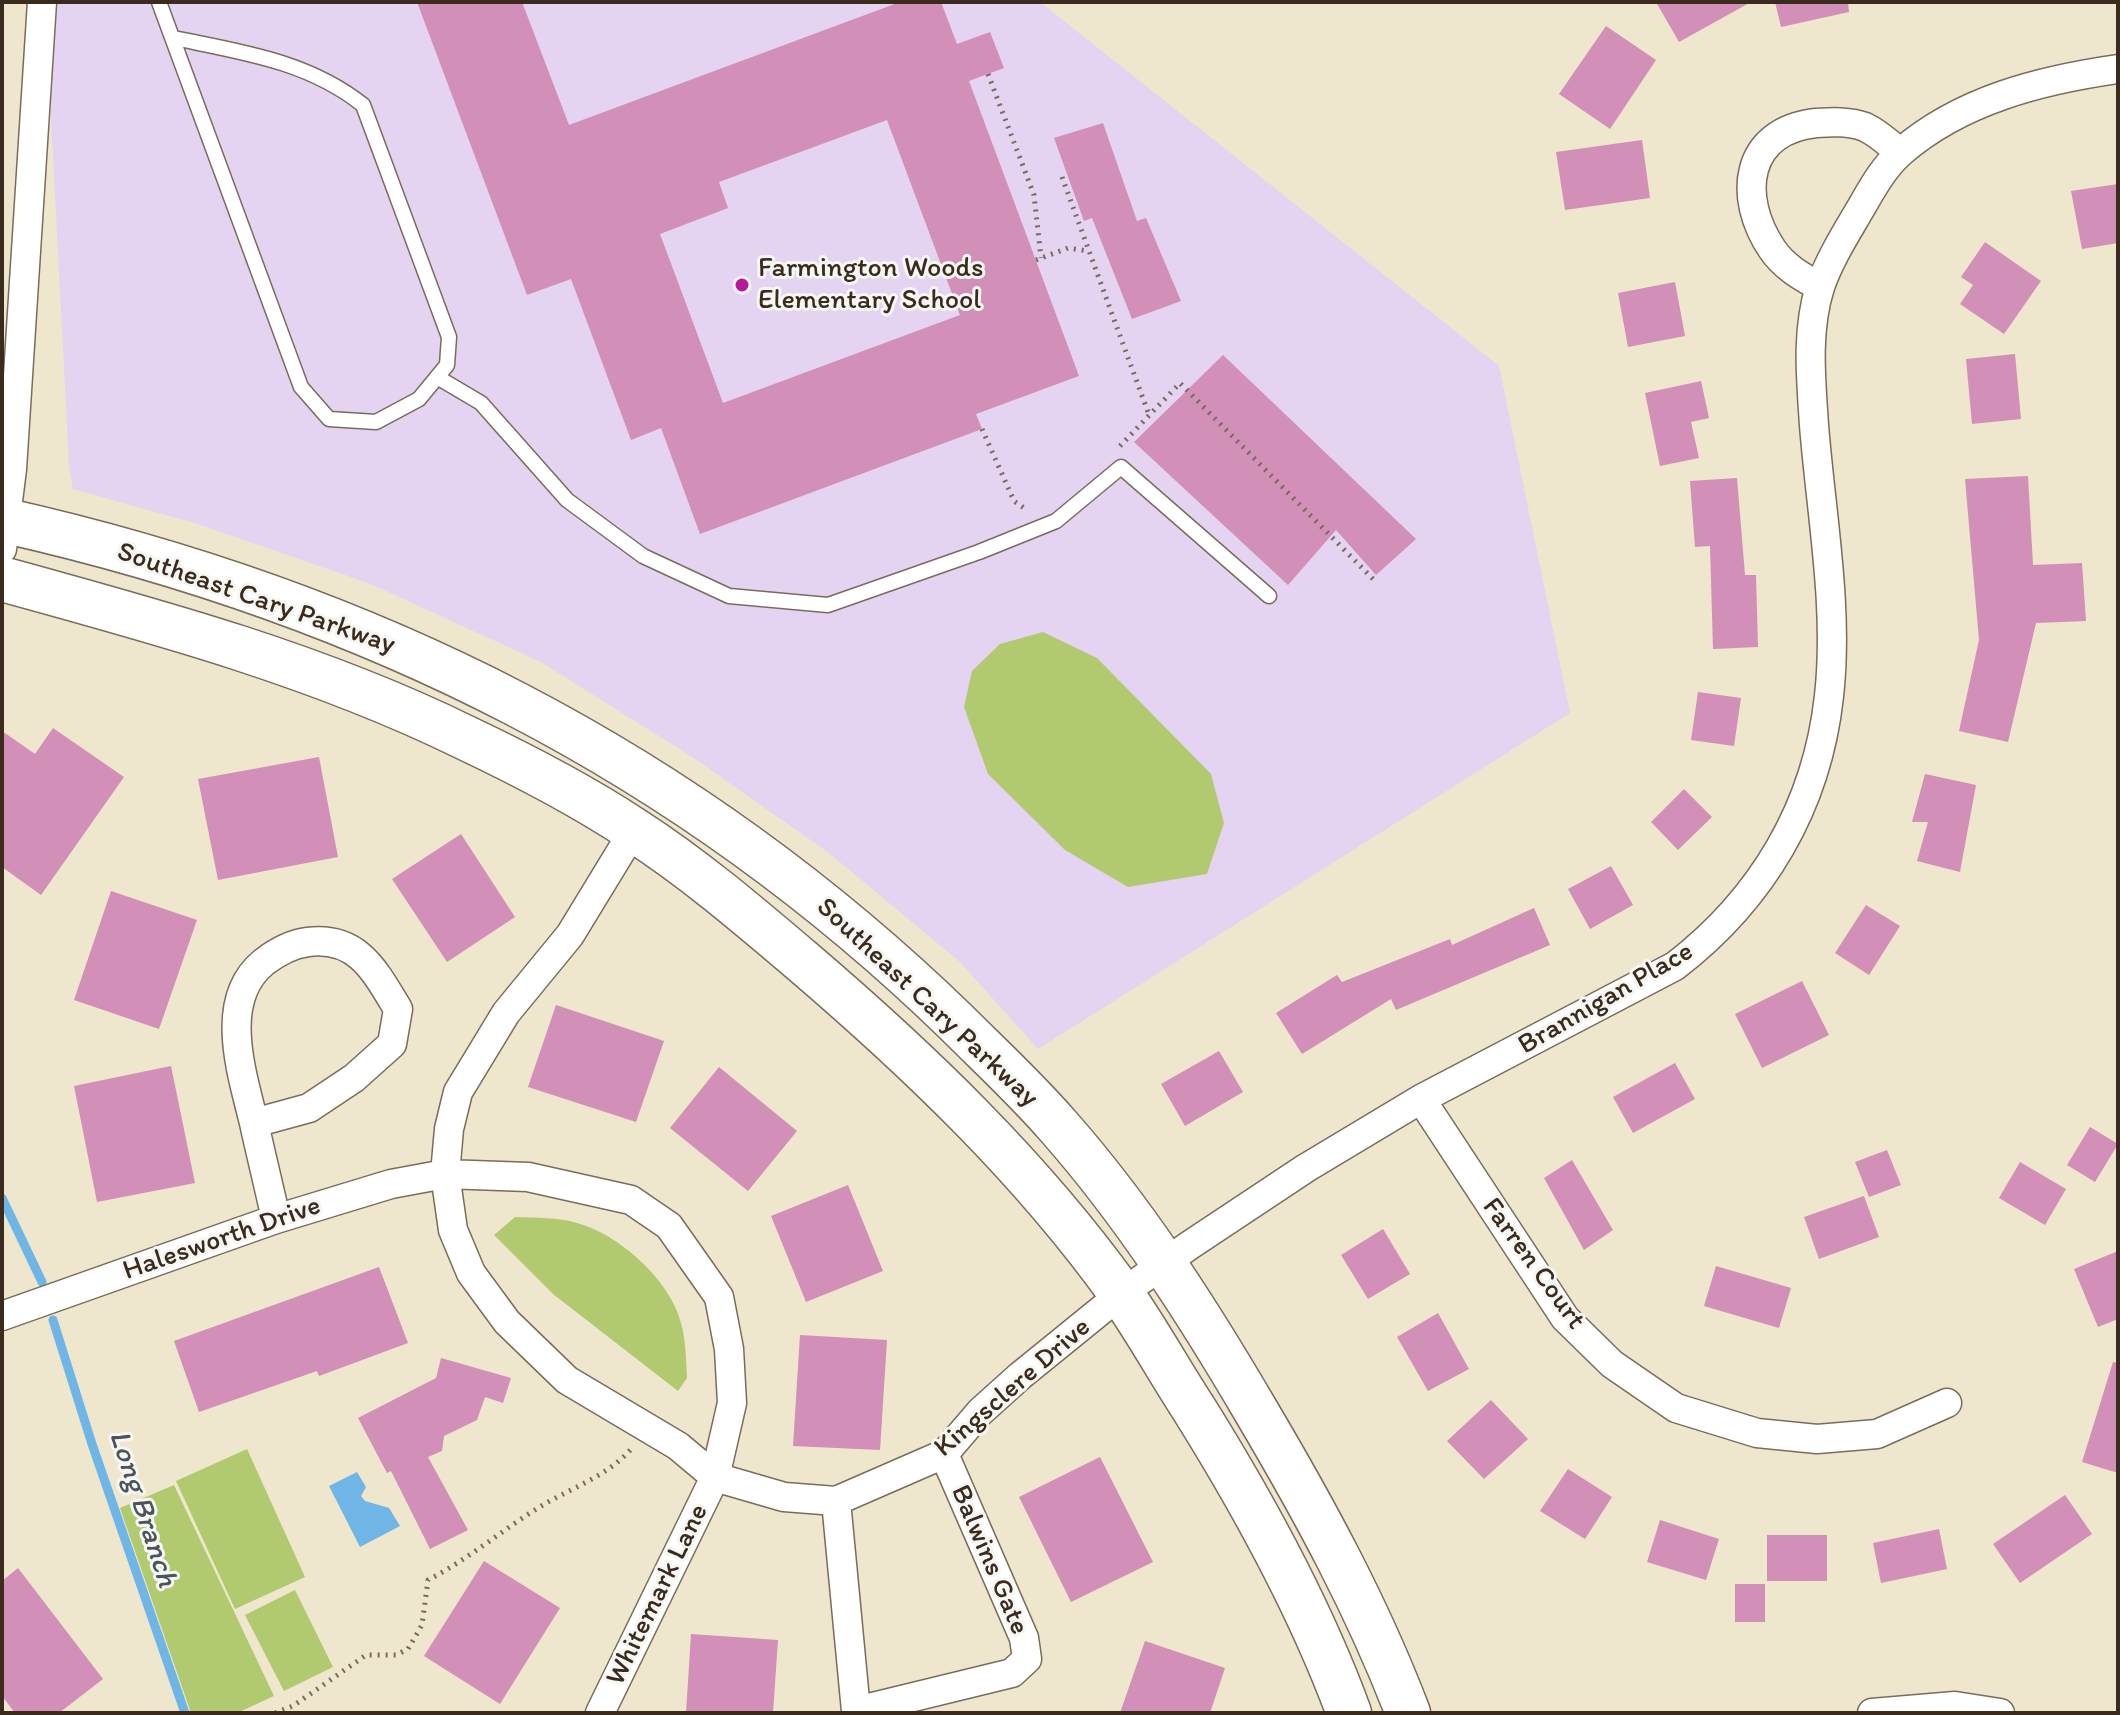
<!DOCTYPE html>
<style>
body{margin:0}
#map{position:relative;width:2120px;height:1715px;overflow:hidden;background:#eee6cd;font-family:Itim,sans-serif}
canvas{display:block}
.frame{position:absolute;inset:0;border:4px solid #3b2a1e;pointer-events:none}
</style>
<div id="map">
<canvas width="2120" height="1715"></canvas>
<div class="frame"></div>
</div>
<script>
const ctx = document.querySelector('canvas').getContext('2d');
ctx.lineJoin = 'round';
function paint(path, color) {
  ctx.fillStyle = color;
  ctx.fill(path, 'evenodd');
}
function trace(path, color, width, dash) {
  ctx.strokeStyle = color;
  ctx.lineWidth = width;
  ctx.lineCap = dash ? 'butt' : 'round';
  ctx.setLineDash(dash || []);
  ctx.stroke(path);
}
function write(font, color, halo, rows, align = 'center') {
  ctx.font = font + ' Itim,sans-serif';
  ctx.lineWidth = 6;
  ctx.setLineDash([]);
  ctx.textBaseline = 'middle';
  ctx.strokeStyle = halo;
  ctx.fillStyle = color;
  for (const [text, x, y, turn = 0] of rows) {
    ctx.save();
    ctx.translate(x, y);
    ctx.rotate((+turn || 0) * Math.PI / 180);
    ctx.textAlign = isNaN(turn) ? turn : align;
    if (halo) ctx.strokeText(text, 0, 0);
    ctx.fillText(text, 0, 0);
    ctx.restore();
  }
}
paint(new Path2D(`
 M 45,2 L 1040,2 L 1499,366 L 1570,713 L 1038,1049 L 960,962 L 829,853 L 694,758 L 541,662 L 371,584 L 198,524 L 73,489 L 69,463 Z`), '#e4d3f1');
paint(new Path2D(`
 M 1043,632 L 1097,658 L 1211,774 L 1224,823 L 1207,874 L 1128,887 L 1065,850 L 988,774 L 964,707 L 972,671 L 1000,644 Z
 M 515,1217 C 535,1218 558,1217 577,1223 C 619,1234 671,1281 681,1323 C 686,1341 686,1360 687,1378 L 678,1391 L 553,1294 L 494,1235 Z
 M 247,1449 L 305,1577 L 235,1609 L 176,1481 Z
 M 174,1485 L 274,1696 L 237,1713 L 191,1713 L 120,1508 Z
 M 295,1590 L 333,1667 L 284,1691 L 245,1615 Z`), '#b1ca6f');
paint(new Path2D(`
 M 357,1472 L 366,1487 L 361,1496 L 365,1501 L 389,1508 L 400,1526 L 360,1547 L 329,1486 Z`), '#6fb5e6');
trace(new Path2D(`
 M 2,1198 L 42,1282
 M 53,1320 L 92,1444 L 185,1713`), '#6fb5e6', 9);
paint(new Path2D(`
 M 417,2 L 522,2 L 569,125 L 900,2 L 941,2 L 957,44 L 990,32 L 1004,68 L 969,81 L 1079,376 L 976,414 L 982,429 L 700,534 L 661,428 L 631,440 L 571,279 L 527,295 ZM 887,120 L 960,315 L 723,403 L 660,234 L 728,208 L 719,182 Z
 M 1656,2 L 1751,2 L 1679,42 Z
 M 1775,2 L 1848,2 L 1849,12 L 1781,27 Z
 M 1606,26 L 1656,60 L 1610,129 L 1559,94 Z
 M 1103,123 L 1137,221 L 1146,218 L 1181,301 L 1132,319 L 1092,218 L 1084,221 L 1054,138 Z
 M 1642,140 L 1650,198 L 1565,210 L 1556,152 Z
 M 2118,184 L 2118,243 L 2082,249 L 2071,191 Z
 M 1985,242 L 2041,281 L 2004,334 L 1960,304 L 1973,285 L 1961,277 Z
 M 1675,282 L 1685,336 L 1628,347 L 1618,293 Z
 M 2015,354 L 2021,419 L 1972,424 L 1966,359 Z
 M 1223,355 L 1416,539 L 1376,575 L 1336,530 L 1288,585 L 1134,442 Z
 M 1701,381 L 1709,418 L 1691,422 L 1699,458 L 1660,466 L 1645,393 Z
 M 2028,476 L 2033,565 L 2082,563 L 2086,621 L 2036,623 L 2008,742 L 1959,731 L 1979,640 L 1965,479 Z
 M 1737,478 L 1745,575 L 1756,575 L 1758,647 L 1713,649 L 1710,546 L 1695,547 L 1690,481 Z
 M 1698,692 L 1741,698 L 1734,746 L 1691,740 Z
 M 53,728 L 124,777 L 41,895 L 2,867 L 2,731 L 35,754 Z
 M 319,757 L 338,857 L 218,880 L 198,779 Z
 M 1925,774 L 1976,785 L 1960,872 L 1917,861 L 1928,822 L 1912,822 Z
 M 1684,789 L 1712,817 L 1678,850 L 1651,822 Z
 M 461,834 L 515,917 L 447,962 L 392,879 Z
 M 1611,866 L 1633,905 L 1590,929 L 1568,889 Z
 M 111,891 L 197,920 L 159,1029 L 74,1000 Z
 M 1866,905 L 1900,926 L 1869,975 L 1835,953 Z
 M 1534,908 L 1550,945 L 1396,1010 L 1391,999 L 1302,1054 L 1276,1013 L 1337,975 L 1342,982 L 1450,939 L 1452,945 Z
 M 1802,981 L 1829,1035 L 1762,1068 L 1735,1014 Z
 M 556,1005 L 664,1041 L 636,1122 L 528,1087 Z
 M 1219,1051 L 1243,1092 L 1185,1126 L 1161,1084 Z
 M 1675,1063 L 1695,1099 L 1633,1133 L 1613,1097 Z
 M 171,1066 L 195,1183 L 97,1202 L 74,1086 Z
 M 719,1067 L 797,1131 L 748,1191 L 670,1128 Z
 M 2090,1127 L 2118,1144 L 2095,1182 L 2067,1165 Z
 M 1887,1150 L 1901,1185 L 1869,1197 L 1855,1162 Z
 M 1572,1160 L 1613,1230 L 1584,1250 L 1544,1178 Z
 M 2020,1162 L 2066,1189 L 2045,1225 L 1999,1198 Z
 M 848,1185 L 883,1271 L 806,1302 L 771,1216 Z
 M 1864,1196 L 1879,1237 L 1819,1259 L 1804,1217 Z
 M 1383,1229 L 1410,1274 L 1368,1299 L 1341,1255 Z
 M 2118,1251 L 2118,1319 L 2098,1327 L 2074,1269 Z
 M 1716,1266 L 1791,1288 L 1779,1328 L 1704,1306 Z
 M 379,1267 L 408,1343 L 319,1376 L 317,1371 L 199,1412 L 174,1341 Z
 M 1438,1313 L 1469,1369 L 1428,1391 L 1397,1337 Z
 M 800,1335 L 887,1340 L 880,1450 L 793,1446 Z
 M 441,1358 L 511,1378 L 503,1403 L 485,1397 L 477,1420 L 444,1436 L 442,1451 L 428,1457 L 468,1530 L 430,1549 L 391,1471 L 387,1473 L 358,1418 L 436,1378 Z
 M 2113,1362 L 2118,1363 L 2118,1473 L 2082,1462 Z
 M 1491,1400 L 1528,1439 L 1484,1479 L 1447,1441 Z
 M 1100,1457 L 1153,1562 L 1071,1602 L 1019,1497 Z
 M 1568,1469 L 1612,1497 L 1585,1539 L 1540,1511 Z
 M 2065,1495 L 2092,1534 L 2020,1583 L 1993,1544 Z
 M 1660,1520 L 1719,1539 L 1706,1580 L 1647,1562 Z
 M 1939,1529 L 1947,1569 L 1881,1583 L 1873,1543 Z
 M 1767,1535 L 1827,1535 L 1827,1581 L 1767,1581 Z
 M 484,1561 L 560,1608 L 500,1704 L 424,1656 Z
 M 18,1568 L 103,1679 L 59,1713 L 15,1713 L 2,1696 L 2,1581 Z
 M 1735,1584 L 1765,1584 L 1765,1622 L 1735,1622 Z
 M 691,1634 L 778,1640 L 773,1713 L 686,1713 Z
 M 1145,1641 L 1225,1668 L 1210,1713 L 1120,1713 Z`), '#d28fb8');
const service = new Path2D(`
 M 159,2 L 301,387 L 329,419 L 376,422 L 419,399 L 447,365 L 449,337 L 363,105 C 308,61 241,52 174,38
 M 437,377 L 481,403 L 567,500 L 643,556 L 729,596 L 828,605 L 979,552 L 1056,521 L 1121,467 L 1269,596`);
const minor = new Path2D(`
 M 1820,287 C 1802,277 1784,267 1772,249 C 1737,197 1744,131 1816,123 C 1832,122 1850,121 1865,127 C 1878,133 1890,144 1900,153
 M 2,549 L 12,469 L 42,2
 M 634,830 L 570,935 L 506,1013 L 458,1092 L 449,1129 L 445,1174 L 453,1230 L 471,1273 L 507,1322 L 567,1380 L 678,1446 L 715,1477 L 784,1497 L 836,1501 L 944,1454 L 980,1412 L 1020,1376 L 1121,1294 L 1190,1245 L 1306,1168 L 1421,1099 L 1675,966 C 1762,899 1817,807 1829,696 C 1839,607 1821,514 1814,425 C 1811,379 1806,331 1820,287 C 1830,258 1847,232 1862,206 C 1873,187 1884,167 1901,152 C 1961,100 2041,80 2118,69
 M 1421,1099 L 1565,1318 L 1612,1364 L 1676,1408 L 1757,1433 L 1817,1439 L 1877,1434 L 1947,1403
 M 254,1123 L 309,1108 L 354,1078 L 392,1044 L 398,1009 C 375,971 358,936 308,942 C 291,944 277,952 264,962 C 217,1000 242,1073 254,1123 C 261,1155 269,1187 276,1219
 M 2,1316 L 276,1219 L 391,1184 L 445,1174 L 528,1177 L 631,1200 L 669,1226 L 719,1297 L 729,1349 L 732,1403 L 715,1477 L 600,1713
 M 836,1501 L 856,1711 L 1012,1673 L 1027,1659 L 1024,1638 L 944,1454
 M 1872,1713 L 1955,1706 L 2000,1713`);
const primary = new Path2D(`
 M 2,520 C 368,602 686,760 956,1022 C 990,1056 1026,1089 1058,1126 C 1134,1212 1198,1312 1256,1411 C 1314,1509 1367,1606 1408,1713
 M 2,579 C 159,622 317,665 464,737 C 519,763 584,797 634,830 C 693,868 748,915 801,960 C 918,1060 1030,1167 1120,1292 C 1147,1330 1169,1371 1194,1409 C 1254,1505 1310,1607 1349,1713`);
trace(service, '#7a6c5b', 17);
trace(minor, '#7a6c5b', 31);
trace(primary, '#7a6c5b', 47);
trace(new Path2D(`
 M 988,74 L 1034,195 L 1041,258
 M 1062,177 L 1149,415
 M 1036,260 L 1068,248 L 1088,251
 M 982,429 L 1014,501 L 1027,510
 M 1120,446 L 1180,383 L 1373,579
 M 275,1713 L 293,1706 L 366,1655 L 396,1655 L 408,1649 L 422,1625 L 428,1580 C 467,1560 501,1531 538,1508 C 570,1488 607,1477 632,1448`), '#7a6c5b', 5, [2, 6]);
trace(service, '#fff', 14);
trace(minor, '#fff', 28);
trace(primary, '#fff', 44);
for (const [x, y, r, color] of [
 [742,285,8,"#b5179e"]
]) {
  const dot = new Path2D();
  dot.arc(x, y, r, 0, 2 * Math.PI);
  ctx.fillStyle = color;
  ctx.fill(dot);
  trace(dot, '#f6f6f2', 3);
}
write('28px', '#3b2a1e', '#f6f6f2', [
 ["Farmington Woods",758,269],
 ["Elementary School",758,301]
], 'left');
write('28px', '#3b2a1e', '#f6f6f2', [
 ["Southeast Cary Parkway",256,599,19],
 ["Brannigan Place",1606,999,-30],
 ["Southeast Cary Parkway",927,1003,43],
 ["Halesworth Drive",222,1239,-19],
 ["Farren Court",1533,1264,54],
 ["Kingsclere Drive",1013,1388,-41],
 ["Balwins Gate",989,1560,67],
 ["Whitemark Lane",658,1595,-64]
]);
write('italic 30px', '#4b545a', '#f6f6f2', [
 ["Long Branch",142,1509,72]
]);
</script>
